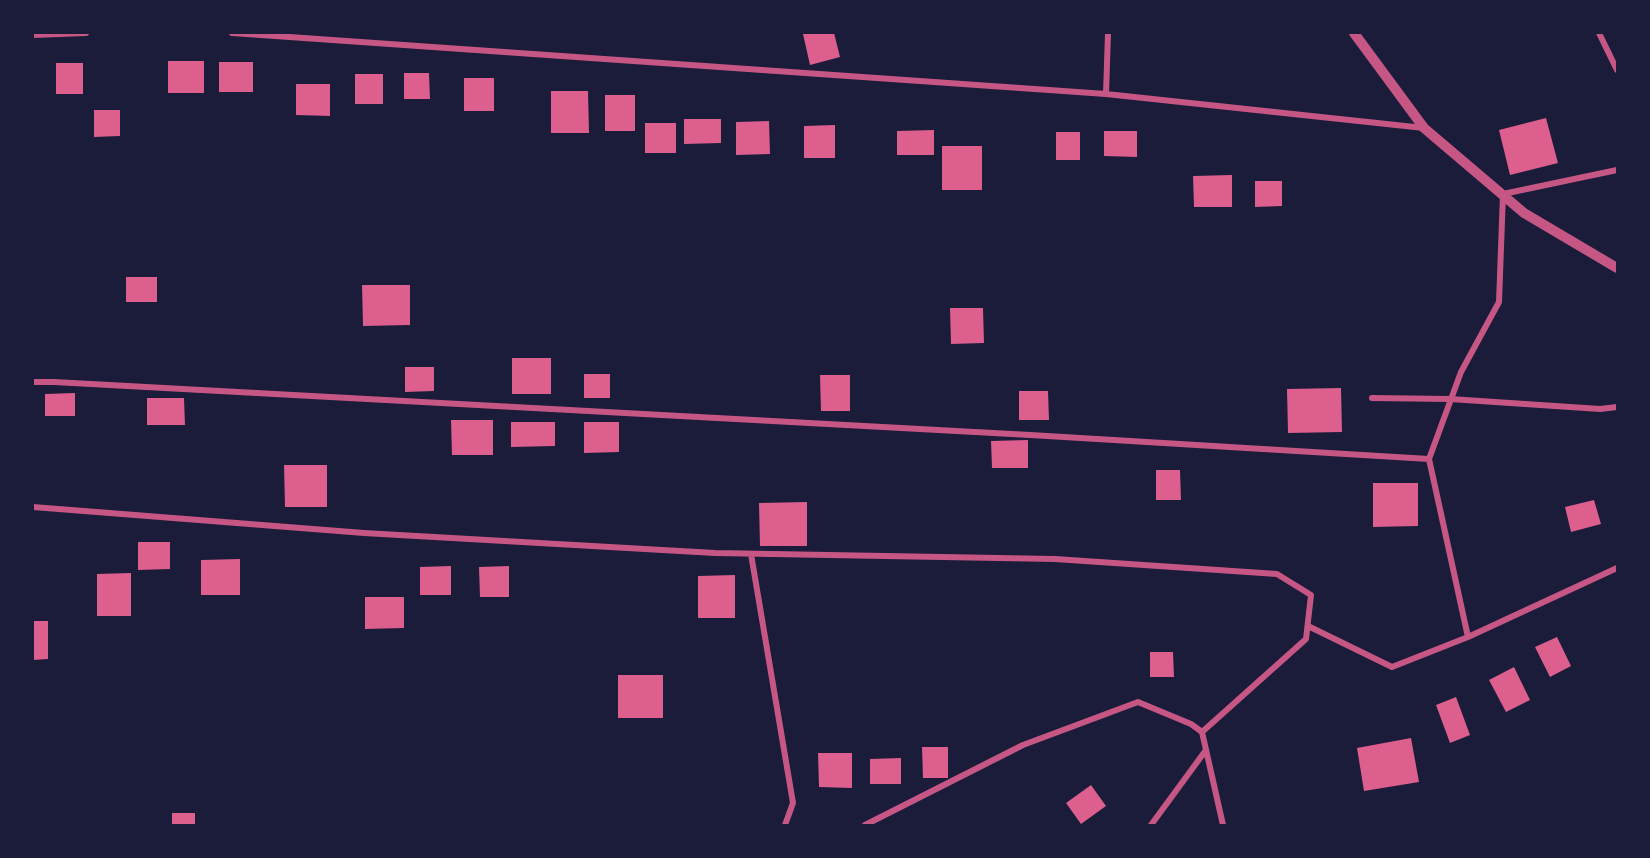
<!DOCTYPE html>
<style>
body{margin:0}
#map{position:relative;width:1650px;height:858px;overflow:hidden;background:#1b1b3a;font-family:"PT Sans",sans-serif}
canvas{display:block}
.frame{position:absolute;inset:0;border:34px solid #1b1b3a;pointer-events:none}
</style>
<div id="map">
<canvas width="1650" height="858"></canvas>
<div class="frame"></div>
</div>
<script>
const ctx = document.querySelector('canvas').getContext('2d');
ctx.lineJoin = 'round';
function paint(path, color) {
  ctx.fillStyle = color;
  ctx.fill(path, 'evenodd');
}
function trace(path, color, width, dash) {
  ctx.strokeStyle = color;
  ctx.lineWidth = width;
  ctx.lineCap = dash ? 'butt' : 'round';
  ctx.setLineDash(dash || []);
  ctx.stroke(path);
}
paint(new Path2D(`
 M 807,33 L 834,33 L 840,57 L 810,65 L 803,34 Z
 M 168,61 L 204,61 L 204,93 L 168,93 Z
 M 219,62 L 253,62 L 253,92 L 219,92 Z
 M 56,63 L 83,63 L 83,94 L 56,94 Z
 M 404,73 L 429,73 L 430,99 L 404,99 Z
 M 355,74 L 383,74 L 383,104 L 355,104 Z
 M 464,78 L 494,78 L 494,111 L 464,111 Z
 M 296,84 L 330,84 L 330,116 L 296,115 Z
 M 551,91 L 588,91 L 589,133 L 551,133 Z
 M 605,95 L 635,95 L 635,131 L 605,131 Z
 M 94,110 L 120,110 L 120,136 L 94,137 Z
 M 1546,118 L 1558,163 L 1510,175 L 1499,130 Z
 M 684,119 L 721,119 L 721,143 L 684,144 Z
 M 769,121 L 770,154 L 736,155 L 736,122 Z
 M 645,123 L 676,123 L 676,153 L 645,153 Z
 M 835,125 L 835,158 L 804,158 L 804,126 Z
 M 934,130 L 934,155 L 897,155 L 897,131 Z
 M 1104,131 L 1137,131 L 1137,157 L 1104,156 Z
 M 1056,132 L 1080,132 L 1080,160 L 1056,160 Z
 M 942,146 L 982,146 L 982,190 L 942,190 Z
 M 1232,175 L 1232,207 L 1194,207 L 1193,176 Z
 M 1255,181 L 1282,181 L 1282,206 L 1255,207 Z
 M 126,277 L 157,277 L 157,302 L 126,302 Z
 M 362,285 L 410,285 L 410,325 L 363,326 Z
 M 950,308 L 983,308 L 984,343 L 951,344 Z
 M 512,358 L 551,358 L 551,394 L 512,394 Z
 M 405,367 L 434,367 L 434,391 L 405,392 Z
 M 584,374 L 610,374 L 610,398 L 584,398 Z
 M 820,375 L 850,375 L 850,411 L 821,411 Z
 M 1341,388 L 1342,432 L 1288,433 L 1287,389 Z
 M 1019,391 L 1048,391 L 1049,420 L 1019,420 Z
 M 75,393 L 75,416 L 45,416 L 45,394 Z
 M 147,398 L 184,398 L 185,425 L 147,425 Z
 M 451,420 L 493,420 L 493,455 L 452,455 Z
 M 511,422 L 555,422 L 555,446 L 511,447 Z
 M 584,422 L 619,422 L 619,452 L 584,453 Z
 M 1028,440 L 1028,468 L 992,468 L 991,441 Z
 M 284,465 L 327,465 L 327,507 L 285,507 Z
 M 1156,470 L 1180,470 L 1181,500 L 1156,500 Z
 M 1373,483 L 1418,483 L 1418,526 L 1373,527 Z
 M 1594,500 L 1601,524 L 1571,532 L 1565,507 Z
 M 807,502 L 807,546 L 760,546 L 759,503 Z
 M 138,542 L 170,542 L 170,569 L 138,570 Z
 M 240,559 L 240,595 L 201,595 L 201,560 Z
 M 451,566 L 451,595 L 420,595 L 420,567 Z
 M 509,566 L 509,597 L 480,597 L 479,567 Z
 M 131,573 L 131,616 L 97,616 L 97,574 Z
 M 735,575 L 735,618 L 698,618 L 698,576 Z
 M 365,597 L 404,597 L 404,628 L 365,629 Z
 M 33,621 L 48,621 L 48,659 L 33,660 Z
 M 1557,637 L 1571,666 L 1550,677 L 1535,647 Z
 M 1150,652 L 1173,652 L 1174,677 L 1150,677 Z
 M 1514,667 L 1530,700 L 1506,712 L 1489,680 Z
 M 618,675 L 663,675 L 663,718 L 618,718 Z
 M 1456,697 L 1470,735 L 1450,743 L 1436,705 Z
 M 1411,738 L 1419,782 L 1364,791 L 1357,748 Z
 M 922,747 L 948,747 L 948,778 L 923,778 Z
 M 818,753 L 852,753 L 852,788 L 819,787 Z
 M 901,758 L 901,784 L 870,784 L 870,759 Z
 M 1091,785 L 1106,806 L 1081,824 L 1066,803 Z
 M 172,813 L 195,813 L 195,825 L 172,825 Z`), '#dd5f8e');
trace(new Path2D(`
 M 232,33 L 1106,94 L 1424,128
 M 1599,33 L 1617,70
 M 33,35 L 86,33
 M 1106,94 L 1108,33
 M 33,382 L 54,382 C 513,409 971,429 1429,459
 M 1372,398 L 1450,399 L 1600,409 L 1617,407
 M 33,507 L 364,533 L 715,553 L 1055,559 L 1277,574 L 1311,595 L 1306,639 L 1202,732 L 1223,825
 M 751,554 L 793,803 L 785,825
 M 1308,626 L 1392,667 L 1468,637 L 1617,568
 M 1468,637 L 1429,459 L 1461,372 L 1499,302 L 1503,194 L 1617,170
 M 865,825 L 1023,745 L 1138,702 L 1191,724 L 1202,732
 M 1151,825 L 1206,750`), '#c65784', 6);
trace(new Path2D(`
 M 1354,33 L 1424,128 L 1524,213 L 1617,268`), '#c65784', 10);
</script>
